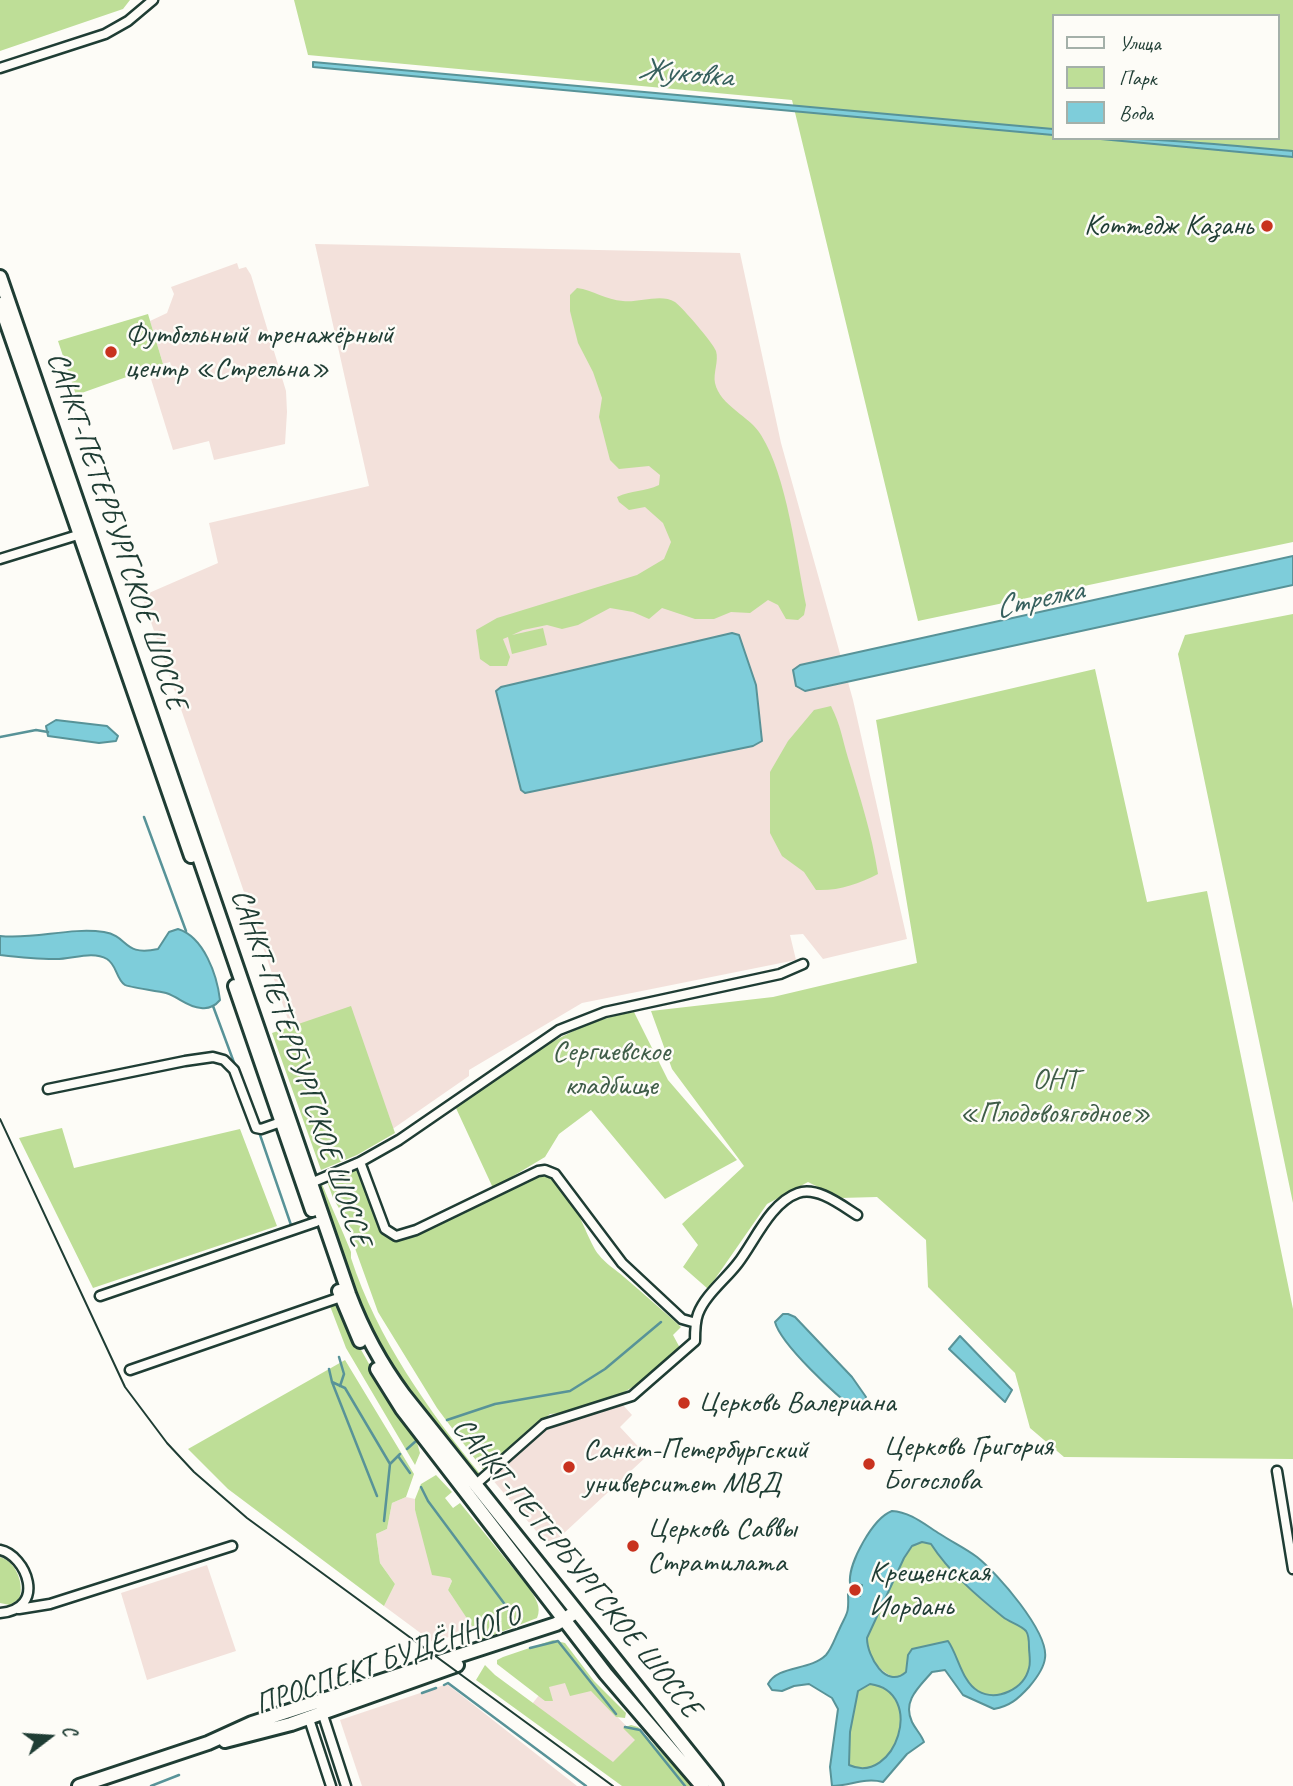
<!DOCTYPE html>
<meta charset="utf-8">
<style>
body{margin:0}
#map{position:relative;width:1293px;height:1786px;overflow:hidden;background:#fdfcf7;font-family:Caveat,sans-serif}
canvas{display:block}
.legend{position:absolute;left:1052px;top:14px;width:228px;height:126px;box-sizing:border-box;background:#fdfcf7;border:2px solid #a4b0a9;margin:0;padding:9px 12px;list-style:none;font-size:21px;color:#1f3d34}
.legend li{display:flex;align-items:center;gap:14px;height:35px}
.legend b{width:35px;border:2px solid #a4b0a9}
.north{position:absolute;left:14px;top:1702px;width:70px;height:70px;-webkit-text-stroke:5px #fdfcf7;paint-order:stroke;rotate:73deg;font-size:19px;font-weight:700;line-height:28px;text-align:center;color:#1f3d34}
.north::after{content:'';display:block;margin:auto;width:24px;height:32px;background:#1f3d34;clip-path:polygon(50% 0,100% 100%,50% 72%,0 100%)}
</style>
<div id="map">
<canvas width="1293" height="1786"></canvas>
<ul class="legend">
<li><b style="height:9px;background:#fdfcf7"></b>Улица</li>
<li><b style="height:19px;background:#bede97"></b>Парк</li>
<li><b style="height:19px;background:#7ecdda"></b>Вода</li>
</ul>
<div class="north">С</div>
</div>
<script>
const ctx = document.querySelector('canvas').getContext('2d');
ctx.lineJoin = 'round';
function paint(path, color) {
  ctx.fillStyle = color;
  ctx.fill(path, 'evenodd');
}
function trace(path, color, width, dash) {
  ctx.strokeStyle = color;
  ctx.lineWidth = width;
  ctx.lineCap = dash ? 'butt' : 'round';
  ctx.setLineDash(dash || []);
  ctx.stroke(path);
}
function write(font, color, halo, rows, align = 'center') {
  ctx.font = font + ' Caveat,sans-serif';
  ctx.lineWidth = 5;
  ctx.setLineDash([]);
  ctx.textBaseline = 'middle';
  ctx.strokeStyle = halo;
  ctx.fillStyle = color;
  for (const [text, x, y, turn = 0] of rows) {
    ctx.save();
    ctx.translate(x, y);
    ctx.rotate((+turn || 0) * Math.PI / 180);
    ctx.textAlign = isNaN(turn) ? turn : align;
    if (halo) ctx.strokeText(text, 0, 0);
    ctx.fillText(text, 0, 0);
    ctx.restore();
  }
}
paint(new Path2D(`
 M 315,244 L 740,253 L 781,443 L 853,700 L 907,939 L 823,959 L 803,934 L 790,935 L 796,960 L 582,1003 L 469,1070 L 469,1076 L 394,1128 L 336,1159 L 142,596 L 218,563 L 209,523 L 369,486 Z
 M 237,263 L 239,269 L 246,267 L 251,275 L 286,391 L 287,412 L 285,444 L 214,460 L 209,441 L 173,450 L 151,379 L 173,372 L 170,362 L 163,364 L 150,321 L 167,313 L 174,294 L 171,287 Z
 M 617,1403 L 623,1405 L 632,1415 L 620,1427 L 647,1456 L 548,1548 L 543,1539 L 491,1478 L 545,1427 L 573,1417 L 601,1413 Z
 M 406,1497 L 415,1499 L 415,1510 L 421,1527 L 452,1581 L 448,1590 L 473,1627 L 434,1643 L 384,1606 L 395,1584 L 380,1563 L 376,1534 L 387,1529 L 392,1503 Z
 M 207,1565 L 236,1651 L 147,1680 L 121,1593 Z
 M 565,1679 L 591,1690 L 640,1740 L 615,1766 L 532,1704 L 548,1684 Z
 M 447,1684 L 577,1786 L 362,1786 L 340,1720 Z`), '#f3e1db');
paint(new Path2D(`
 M 0,0 L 130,0 L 123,9 L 0,51 Z
 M 294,0 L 1293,0 L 1293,542 L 918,621 L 792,100 L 308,55 ZM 1053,16 L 1277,16 L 1277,138 L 1053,138 Z
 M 577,288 C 593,290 606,300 623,301 C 639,303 661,293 675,302 C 683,308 713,343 716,351 C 719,361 713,373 715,383 C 720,406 750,416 761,435 C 787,476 796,556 806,605 L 804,615 L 798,620 L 786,619 L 778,605 L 768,600 L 750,613 L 731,612 L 714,619 L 695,619 L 662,608 L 649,619 L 633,612 L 610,608 L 578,625 L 562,629 L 547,625 L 523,630 L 512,635 L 543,628 L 547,645 L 512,654 L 508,637 L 503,639 L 510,657 L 507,666 L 490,666 L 480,659 L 476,630 L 497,618 L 637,575 L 664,559 L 671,542 L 663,523 L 645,507 L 629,510 L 619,502 L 617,497 C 631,490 645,492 659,485 L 660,475 L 649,466 L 619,469 L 610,460 L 599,417 L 602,398 L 593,372 L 578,343 L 570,311 L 570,295 Z
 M 148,314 L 163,364 L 76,395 L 58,341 Z
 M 1293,614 L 1293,1203 L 1178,654 L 1185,635 Z
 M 1095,669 L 1147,902 L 1207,891 L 1293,1309 L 1293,1459 L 1064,1457 L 1030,1428 L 1015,1373 L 928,1287 L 926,1240 L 877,1197 L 840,1198 L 808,1182 L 767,1204 L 708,1289 L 683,1267 L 698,1245 L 682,1224 L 744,1166 L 672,1069 L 651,1011 L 773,997 L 917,963 L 876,720 Z
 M 831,706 C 841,726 842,738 848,758 C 860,797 872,834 878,874 C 858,884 839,891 816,890 L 804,872 L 782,856 L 770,833 L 770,772 L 788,741 L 814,710 Z
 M 351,1006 L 395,1133 L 357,1155 L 321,1170 L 272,1033 Z
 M 634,1012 L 668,1080 L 737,1160 L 665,1199 L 591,1110 L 559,1134 L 545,1157 L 493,1188 L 455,1106 C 509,1070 569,1021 634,1012 Z
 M 62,1128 L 74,1168 L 240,1129 L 277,1226 L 93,1288 L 19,1138 Z
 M 357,1166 L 383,1230 L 399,1240 L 472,1209 L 536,1176 C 571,1171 582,1233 599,1255 C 605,1263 616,1270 624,1277 C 643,1293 662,1310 681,1327 L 673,1335 L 680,1348 L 641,1382 L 616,1397 L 613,1395 L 611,1399 L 561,1413 L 550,1414 L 484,1471 L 437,1408 L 378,1312 L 343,1215 L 333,1198 L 327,1181 Z
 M 322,1184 C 331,1207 342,1229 351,1252 L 351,1258 C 377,1338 428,1410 481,1475 L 476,1479 L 388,1363 L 364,1318 L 318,1188 Z
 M 335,1304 L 385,1392 L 414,1432 L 420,1453 L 415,1465 L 346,1348 L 330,1306 Z
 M 345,1360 L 414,1474 L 406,1497 L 392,1503 L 387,1529 L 376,1534 L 380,1563 L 395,1584 L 384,1606 L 228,1489 L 188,1449 Z
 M 436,1475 L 452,1492 L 445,1498 L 453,1508 L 460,1503 L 530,1589 C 535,1598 542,1607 537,1618 L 483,1639 L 480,1638 L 448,1590 L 452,1581 L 450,1578 L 432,1575 L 415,1510 L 415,1499 L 421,1484 Z
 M 922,1542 L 931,1544 C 949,1572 978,1596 1003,1617 C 1009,1622 1021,1625 1026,1631 C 1029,1635 1029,1642 1029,1647 C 1029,1653 1031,1662 1029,1668 C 1024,1690 997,1703 978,1691 C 962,1682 959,1655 947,1641 L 912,1649 L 908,1655 L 906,1672 L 895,1678 C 878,1670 867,1657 867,1638 L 904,1558 L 913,1546 Z
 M 0,1557 C 16,1561 25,1585 19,1599 L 10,1605 L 0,1603 Z
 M 553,1640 L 565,1643 L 594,1681 L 626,1713 L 625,1718 L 616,1717 L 591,1691 L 570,1696 L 565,1683 L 549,1687 L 553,1701 L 545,1701 L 497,1664 L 497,1660 L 503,1657 Z
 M 485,1665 L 495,1675 L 613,1762 L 635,1740 L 623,1728 L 631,1725 L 638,1727 L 692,1786 L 622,1786 L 476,1680 Z
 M 870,1684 C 926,1692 896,1786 849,1765 L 850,1732 L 858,1691 Z`), '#bede97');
const water = new Path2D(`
 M 313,62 L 1053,129 L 1053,135 L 313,67 Z
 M 1090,138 C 1159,138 1225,145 1293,151 L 1293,157 Z
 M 1293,556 L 1293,585 L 805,691 L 796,686 L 793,670 L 800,665 Z
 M 732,633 L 739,635 L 756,685 L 762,741 L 753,746 L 525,793 L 521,790 L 496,691 L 501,687 Z
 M 56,720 L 107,726 L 118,736 L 116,741 L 99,743 L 48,736 L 46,726 Z
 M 178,929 C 204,937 217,975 220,1000 C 215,1006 208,1009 201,1008 C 187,1007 179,997 166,993 C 159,991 128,987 125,985 C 116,979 117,965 107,959 C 92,950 70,960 54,959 C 37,959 17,957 0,955 L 0,936 C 34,940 69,927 104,932 C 129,936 123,957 158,949 L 169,932 Z
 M 783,1314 L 788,1314 L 795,1317 L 852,1377 L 866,1397 L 864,1404 L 857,1411 C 837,1396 781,1345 775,1322 Z
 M 960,1336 L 1012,1390 L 1005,1402 L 949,1349 Z
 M 892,1511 C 910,1512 924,1524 940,1534 C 952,1542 965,1548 977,1557 C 997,1573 1049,1632 1045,1658 C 1044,1668 1035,1680 1029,1687 C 1018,1699 1010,1706 994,1709 L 963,1695 L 945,1670 L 932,1672 C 919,1687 902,1701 912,1722 C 916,1730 921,1734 924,1742 L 907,1754 L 883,1782 C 864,1777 850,1786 832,1786 L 830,1767 L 838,1709 L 832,1698 L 809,1684 L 794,1686 L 782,1691 L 772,1690 L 768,1684 C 778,1665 810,1671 826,1655 C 832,1648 835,1638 839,1630 C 847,1612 849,1615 848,1594 L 860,1596 L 862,1585 L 850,1583 C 848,1563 873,1518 892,1511 ZM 922,1542 L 931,1544 C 949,1572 977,1596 1003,1617 C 1009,1622 1021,1625 1026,1631 C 1029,1635 1029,1642 1029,1647 C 1029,1653 1031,1662 1029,1668 C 1024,1689 997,1702 978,1691 C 962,1682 958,1655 948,1641 L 912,1649 L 908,1655 L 906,1672 C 886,1690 867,1656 867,1638 L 904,1558 L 912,1546 ZM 870,1684 C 927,1692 895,1786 849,1765 L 850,1732 L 858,1691 Z`);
paint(water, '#7ecdda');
trace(water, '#589398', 2);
trace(new Path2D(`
 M 0,737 L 36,730 L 48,732
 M 144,817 L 186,931
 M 213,1006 L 236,1068
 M 259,1132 L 291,1225
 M 339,1357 L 344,1374 L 340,1386
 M 329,1369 L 332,1382 L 377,1496
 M 332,1382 L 345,1388 L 390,1464
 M 447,1420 L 495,1404 L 570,1391 L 605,1369 L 661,1322
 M 407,1449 L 416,1441
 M 398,1456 L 410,1473
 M 421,1487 L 428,1501 L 512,1614
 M 384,1521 L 390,1464 L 400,1454
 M 530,1648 L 558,1641 L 616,1714
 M 444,1685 L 448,1683 L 586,1786
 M 422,1693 L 436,1688
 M 625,1727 L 640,1730 L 685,1786
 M 151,1786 L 179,1775`), '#589398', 2.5);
const street = new Path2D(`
 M 0,68 L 105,34 L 128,21 L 153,0
 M 0,559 L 81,534
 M 48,1089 L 185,1061 L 213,1057 L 224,1060 L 234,1070 L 256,1128 L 261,1129 L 281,1122
 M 360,1162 L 385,1229 L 396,1236 L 416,1230 L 538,1171 L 545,1170 L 555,1174 L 622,1263 L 682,1319 L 696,1323
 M 311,1183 L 360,1162 L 399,1140 L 559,1030 L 605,1012 L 780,974 L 803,964
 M 100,1296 L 316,1222
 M 130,1370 L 341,1297
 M 1277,1471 L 1293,1569
 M 475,1485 L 544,1424 L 632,1396 L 695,1341 C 695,1332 695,1322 698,1314 C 705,1295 726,1279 738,1263 C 755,1241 770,1203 798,1193 C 817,1186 841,1205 857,1215
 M 0,1550 C 26,1555 48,1609 0,1613
 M 19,1609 L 50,1604 L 232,1546
 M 321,1709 L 346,1786
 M 308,1716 L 331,1786`);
const secondary = new Path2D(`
 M 225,1741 L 291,1724 L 457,1665
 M 79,1786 L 208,1743 L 252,1723 L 556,1624 L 576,1612`);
const primary = new Path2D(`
 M 0,277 L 349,1294 C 363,1331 381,1364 404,1395 L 716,1786
 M 0,304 L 191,856
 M 235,986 L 312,1210
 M 339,1291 L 360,1341
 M 377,1369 L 402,1409 L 606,1674 L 702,1786`);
trace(street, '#1f3d34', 13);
trace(secondary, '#1f3d34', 18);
trace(primary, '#1f3d34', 18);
trace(street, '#fdfcf7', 8);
trace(secondary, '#fdfcf7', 12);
trace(primary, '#fdfcf7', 12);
trace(new Path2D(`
 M 0,1119 L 125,1387 L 167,1443 L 194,1472 L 247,1518 L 613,1786`), '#1f3d34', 2);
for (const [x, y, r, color] of [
 [1267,226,7,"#c8321e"],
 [111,352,7,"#c8321e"],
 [684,1403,7,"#c8321e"],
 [869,1464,7,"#c8321e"],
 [569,1467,7,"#c8321e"],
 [633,1546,7,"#c8321e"],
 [855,1590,7,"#c8321e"]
]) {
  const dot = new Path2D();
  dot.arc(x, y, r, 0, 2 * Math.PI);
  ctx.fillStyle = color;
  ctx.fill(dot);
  trace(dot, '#fdfcf7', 2.5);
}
write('30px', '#1f3d34', '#fdfcf7', [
 ["Коттедж Казань",1253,226,"right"],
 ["Футбольный тренажёрный",125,335],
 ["центр «Стрельна»",125,369],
 ["Церковь Валериана",698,1403],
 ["Церковь Григория",883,1447],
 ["Богослова",883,1481],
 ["Санкт-Петербургский",583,1450],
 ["университет МВД",583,1484],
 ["Церковь Саввы",647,1529],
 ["Стратилата",647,1563],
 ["Крещенская",869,1573],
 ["Иордань",869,1607]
], 'left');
write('30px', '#1f3d34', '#fdfcf7', [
 ["САНКТ-ПЕТЕРБУРГСКОЕ ШОССЕ",116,531,71],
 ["САНКТ-ПЕТЕРБУРГСКОЕ ШОССЕ",300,1068,71],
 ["САНКТ-ПЕТЕРБУРГСКОЕ ШОССЕ",576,1568,51],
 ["ПРОСПЕКТ БУДЁННОГО",388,1661,-19]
]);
write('30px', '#3f5d48', '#fdfcf7', [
 ["Сергиевское",611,1052],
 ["кладбище",611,1086],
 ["ОНТ",1055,1080],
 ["«Плодовоягодное»",1055,1114]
]);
write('italic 32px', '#37615e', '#fdfcf7', [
 ["Жуковка",685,74,5],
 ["Стрелка",1039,600,-12]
]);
</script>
